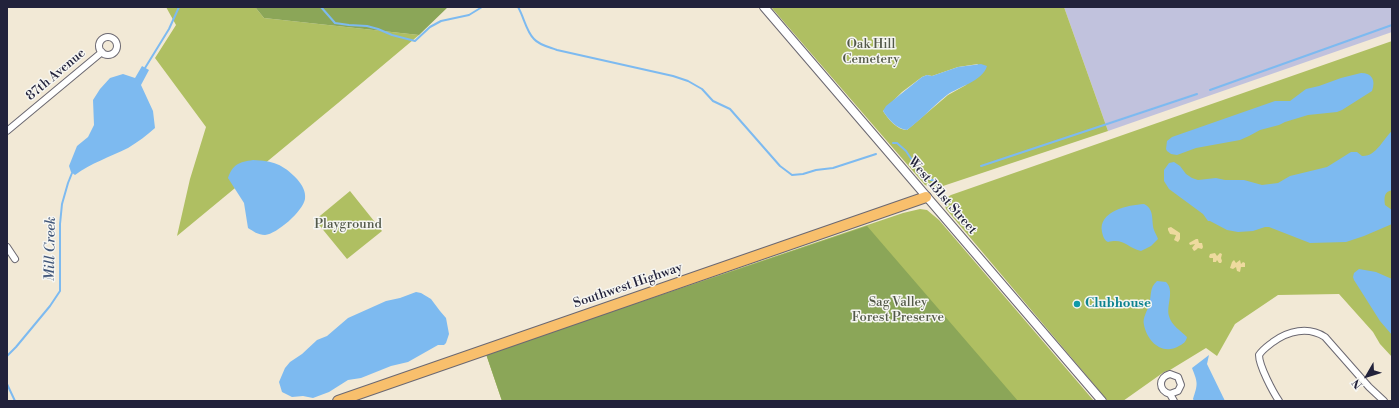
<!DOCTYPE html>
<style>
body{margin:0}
#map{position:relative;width:1399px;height:408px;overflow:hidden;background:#f2e9d6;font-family:"Libre Bodoni",serif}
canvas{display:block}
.frame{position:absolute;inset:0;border:8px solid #22223b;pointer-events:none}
.north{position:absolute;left:1347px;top:356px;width:40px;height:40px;-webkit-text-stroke:3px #f6f6f2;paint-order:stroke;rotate:231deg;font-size:11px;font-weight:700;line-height:16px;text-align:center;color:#22223b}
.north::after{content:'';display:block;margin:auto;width:14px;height:18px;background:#22223b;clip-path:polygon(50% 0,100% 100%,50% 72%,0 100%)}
</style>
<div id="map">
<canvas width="1399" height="408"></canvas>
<div class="frame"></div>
<div class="north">N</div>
</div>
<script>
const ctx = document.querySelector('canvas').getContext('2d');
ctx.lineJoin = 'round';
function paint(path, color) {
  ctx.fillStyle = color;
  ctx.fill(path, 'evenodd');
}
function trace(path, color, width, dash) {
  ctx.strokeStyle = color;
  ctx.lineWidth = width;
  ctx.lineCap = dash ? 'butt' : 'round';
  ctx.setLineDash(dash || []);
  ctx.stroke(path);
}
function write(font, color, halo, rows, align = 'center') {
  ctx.font = font + ' "Libre Bodoni",serif';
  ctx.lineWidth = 3;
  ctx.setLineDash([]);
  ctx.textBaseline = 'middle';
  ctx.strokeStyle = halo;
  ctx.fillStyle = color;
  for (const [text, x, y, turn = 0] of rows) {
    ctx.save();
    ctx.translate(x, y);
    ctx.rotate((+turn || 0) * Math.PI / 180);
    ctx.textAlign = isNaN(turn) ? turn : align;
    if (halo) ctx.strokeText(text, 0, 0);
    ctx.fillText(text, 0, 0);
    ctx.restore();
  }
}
paint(new Path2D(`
 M 1064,7 L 1392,7 L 1392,32 L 1108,131 Z`), '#c1c2dd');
paint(new Path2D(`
 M 166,7 L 255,7 L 264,18 L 419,35 L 338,103 L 177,236 L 190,179 L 206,127 L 155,58 L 176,25 Z
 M 771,7 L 1064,7 L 1108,131 L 940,187 L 932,187 L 925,185 ZM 978,64 L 966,85 L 948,95 L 907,130 C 897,130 888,119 883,111 L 902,92 L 922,77 L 927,75 L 932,76 L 958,67 Z
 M 1392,41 L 1392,357 L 1380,344 L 1373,332 L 1339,294 L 1278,295 L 1235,324 L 1217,356 L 1206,348 L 1170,370 L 1164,372 L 1123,401 L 1108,401 L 946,209 C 944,203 945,198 951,195 Z
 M 350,191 L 382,231 L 347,259 L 315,220 Z
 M 920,209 L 927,210 L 939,220 L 1094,401 L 502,401 L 486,354 L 903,213 Z`), '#afbf62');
paint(new Path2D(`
 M 255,7 L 448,7 L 419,35 L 264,18 Z
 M 867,226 L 1018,401 L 502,401 L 486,354 Z`), '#8ba658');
paint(new Path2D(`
 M 1171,227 L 1180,233 L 1180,239 L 1178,242 L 1174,240 L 1176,235 L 1170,234 L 1168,230 L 1168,228 Z
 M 1196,239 L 1198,239 L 1199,243 L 1202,243 L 1203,247 L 1202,249 L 1198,248 L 1196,250 L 1194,251 L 1192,248 L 1195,244 L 1190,245 L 1189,243 Z
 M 1215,253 L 1217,256 L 1220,253 L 1222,254 L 1221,258 L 1222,261 L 1221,263 L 1219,263 L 1217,260 L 1216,262 L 1213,262 L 1213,258 L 1210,258 L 1209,257 L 1210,254 Z
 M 1234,260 L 1236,263 L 1240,260 L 1241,264 L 1243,262 L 1245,263 L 1245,267 L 1241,267 L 1240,272 L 1237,271 L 1236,267 L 1233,269 L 1230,268 L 1232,262 Z`), '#eeda9e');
paint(new Path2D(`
 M 981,64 L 987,66 C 983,81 958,87 947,95 C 933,106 921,120 907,130 C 897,129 888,119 883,111 L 886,106 L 922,77 L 927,75 L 932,76 L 958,67 Z
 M 142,66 L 149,70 L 141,85 L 153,111 L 155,128 C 147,135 138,142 128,148 C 110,157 91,163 75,175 L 71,172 L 69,166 L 77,146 L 88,137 L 94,125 L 93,100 L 100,89 L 110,78 L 123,74 L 135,78 Z
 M 1361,73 C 1372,73 1376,80 1372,91 L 1342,110 L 1337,112 L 1308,115 L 1285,122 L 1279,125 L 1260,130 L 1249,136 L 1240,140 L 1196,148 L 1177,155 L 1171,154 L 1167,151 L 1166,149 L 1167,141 L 1172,137 L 1275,101 L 1290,101 L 1306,89 L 1319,86 L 1341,78 Z
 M 1392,131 L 1392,190 C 1384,192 1384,197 1385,205 L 1392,210 L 1392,224 L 1364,236 L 1346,242 L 1310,243 L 1269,227 L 1265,227 L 1253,231 L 1238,232 L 1227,230 L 1210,221 L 1208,221 L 1203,214 L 1169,189 L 1164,181 L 1164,170 L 1169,163 L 1174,162 L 1180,166 L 1186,174 L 1192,178 L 1198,180 L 1216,178 L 1225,180 L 1244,180 L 1262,185 L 1278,183 L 1290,176 L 1327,167 L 1351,152 L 1357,152 L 1362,156 C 1376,157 1383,139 1392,131 Z
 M 253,160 C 273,161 283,164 297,179 C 302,185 306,191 305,199 C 303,211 277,234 265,235 C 258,235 253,231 248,228 L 244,203 L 228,178 C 233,164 239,162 253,160 Z
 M 1144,204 C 1155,209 1151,221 1154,230 C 1155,233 1157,236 1158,239 L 1151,246 L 1141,251 C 1127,248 1125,238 1108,242 C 1104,240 1103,236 1102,232 C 1098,211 1128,205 1144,204 Z
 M 1359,269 L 1376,272 L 1392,279 L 1392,335 L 1380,321 L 1354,280 L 1353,277 L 1354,273 Z
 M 1157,281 L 1166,282 C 1175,291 1166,305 1169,316 C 1171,325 1181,331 1187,337 C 1186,342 1183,344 1179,346 C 1162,356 1147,341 1144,325 C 1142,317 1148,311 1149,304 C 1152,295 1149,288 1157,281 Z
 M 416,292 L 421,293 L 431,299 L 440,311 L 446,318 L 449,334 L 446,343 L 444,345 L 438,345 L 408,362 L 391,366 L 361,378 L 348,380 L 329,392 L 313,398 L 303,396 L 292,397 L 282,392 L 279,382 L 285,368 L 290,362 L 302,354 L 317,340 L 327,336 L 348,318 L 386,301 L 400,298 Z
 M 1209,355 L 1207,364 L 1225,401 L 1194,401 L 1193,399 C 1198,384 1198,383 1192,368 Z`), '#7dbaf0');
trace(new Path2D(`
 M 321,7 L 335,23 L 349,25 L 367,26 L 378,29 L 392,35 L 415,41 L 430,27 L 441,21 L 469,15 L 482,7
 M 518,7 C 524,17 526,31 534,39 C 539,45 549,47 557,50 L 673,76 L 688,81 L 702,89 L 713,101 L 730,109 L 780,166 L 792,175 L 803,174 L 816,170 L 833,168 L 876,154
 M 145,68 L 169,29 L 179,7
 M 1210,90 L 1392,25
 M 893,143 L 897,143 L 906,151 L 916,166 L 931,180 L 935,180
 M 981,166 L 1197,94
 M 7,356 L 16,347 L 50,306 L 60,291 L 60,224 L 62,204 L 68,183 L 72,173
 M 7,384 L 15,401`), '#7dbaf0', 2);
const minor = new Path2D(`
 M99 46a9 9 0 1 1 18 0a9 9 0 1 1-18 0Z
 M 7,131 L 102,52
 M 7,247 L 15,259
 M 1170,394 L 1178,391 L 1181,385 L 1178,377 L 1170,374 C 1158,377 1158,391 1170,394 L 1174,401
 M 1279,401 C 1273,392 1259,366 1259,355 C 1263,349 1268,346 1273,342 C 1288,331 1308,326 1325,337 L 1369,387 L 1384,401`);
const tertiary = new Path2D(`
 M 764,7 L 1102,401`);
const primary = new Path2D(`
 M 338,401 L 926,197`);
trace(minor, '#6b6871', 8);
trace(tertiary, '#6b6871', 10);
trace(primary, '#6b6871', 12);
trace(minor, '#fff', 6);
trace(tertiary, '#fff', 8);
trace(primary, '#f8bf6c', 10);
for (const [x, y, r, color] of [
 [1077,304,4,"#0f9aa8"]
]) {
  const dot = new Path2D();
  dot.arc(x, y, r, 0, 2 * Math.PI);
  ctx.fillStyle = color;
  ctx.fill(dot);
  trace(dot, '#f6f6f2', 1.5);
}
write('13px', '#535949', '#f6f6f2', [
 ["Oak Hill",871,45],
 ["Cemetery",871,60],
 ["Playground",348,225],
 ["Sag Valley",898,303],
 ["Forest Preserve",898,318]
]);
write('13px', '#22223b', '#f6f6f2', [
 ["87th Avenue",56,75,-40],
 ["West 131st Street",942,196,49],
 ["Southwest Highway",628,286,-19]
]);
write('bold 13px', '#0d838f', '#f6f6f2', [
 ["Clubhouse",1085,304]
], 'left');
write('italic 14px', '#42577a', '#f6f6f2', [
 ["Mill Creek",51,249,-89]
]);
</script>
